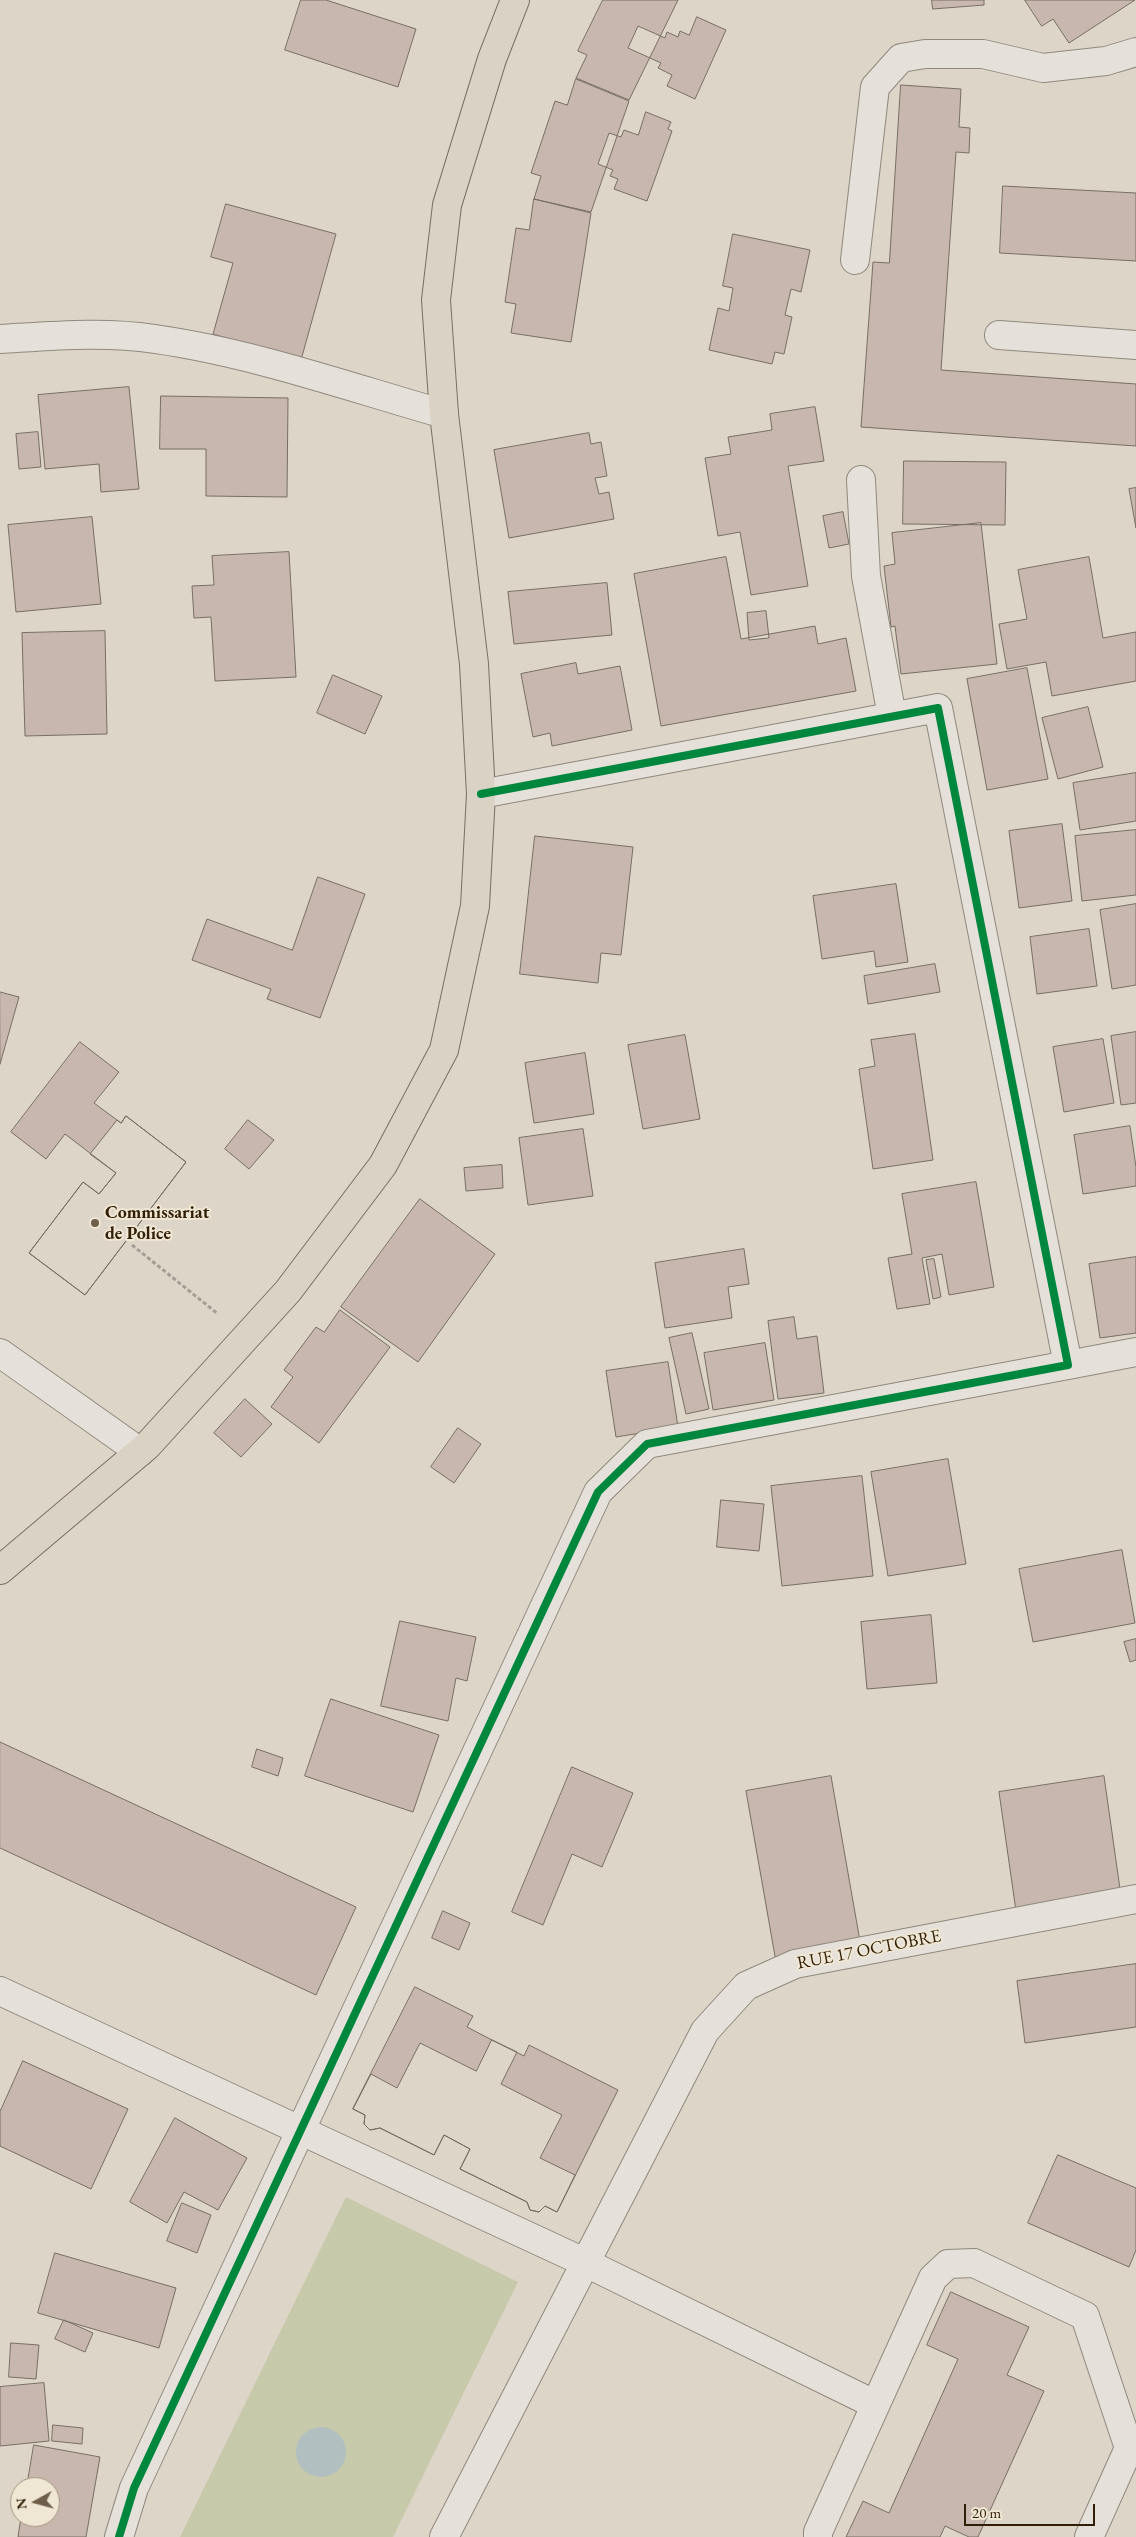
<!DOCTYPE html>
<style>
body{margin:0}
#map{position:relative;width:1136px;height:2537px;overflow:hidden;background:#ddd5c7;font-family:"EB Garamond",serif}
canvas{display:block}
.north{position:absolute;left:10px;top:2477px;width:50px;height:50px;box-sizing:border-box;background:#efe6d4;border:1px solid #a39681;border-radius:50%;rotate:263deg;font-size:14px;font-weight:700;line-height:20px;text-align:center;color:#311f05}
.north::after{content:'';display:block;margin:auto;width:18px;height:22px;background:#6d5f49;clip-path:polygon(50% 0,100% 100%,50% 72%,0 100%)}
.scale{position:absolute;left:964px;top:2504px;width:131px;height:22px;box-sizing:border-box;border:2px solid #311f05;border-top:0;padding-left:6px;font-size:15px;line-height:18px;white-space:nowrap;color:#311f05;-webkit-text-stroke:4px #efe6d4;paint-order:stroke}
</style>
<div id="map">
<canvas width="1136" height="2537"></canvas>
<div class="north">N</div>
<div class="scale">20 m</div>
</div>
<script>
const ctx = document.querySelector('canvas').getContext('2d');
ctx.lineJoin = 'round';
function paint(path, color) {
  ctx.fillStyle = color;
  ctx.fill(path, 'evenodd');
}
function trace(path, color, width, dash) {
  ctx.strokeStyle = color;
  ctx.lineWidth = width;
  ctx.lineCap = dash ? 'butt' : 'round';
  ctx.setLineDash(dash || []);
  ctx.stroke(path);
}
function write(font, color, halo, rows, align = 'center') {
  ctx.font = font + ' "EB Garamond",serif';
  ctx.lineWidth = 4;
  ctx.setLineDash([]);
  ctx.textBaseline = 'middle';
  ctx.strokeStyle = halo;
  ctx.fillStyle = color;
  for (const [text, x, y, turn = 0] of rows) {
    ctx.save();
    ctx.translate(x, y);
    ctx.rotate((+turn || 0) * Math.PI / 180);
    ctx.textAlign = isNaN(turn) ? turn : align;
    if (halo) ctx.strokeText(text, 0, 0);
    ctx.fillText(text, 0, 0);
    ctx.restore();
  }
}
paint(new Path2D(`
 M 346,2197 L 518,2282 L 393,2537 L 180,2537 Z`), '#c6c9aa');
paint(new Path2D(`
 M296 2452a25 25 0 1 1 50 0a25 25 0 1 1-50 0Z`), '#b1bfc1');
const building = new Path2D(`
 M 301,0 L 326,0 L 416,29 L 398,87 L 285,50 Z
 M 603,0 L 678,0 L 629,100 L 576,78 L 587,55 L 578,51 Z
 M 932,0 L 984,0 L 984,5 L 933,9 Z
 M 1025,0 L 1135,0 L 1069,43 L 1053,19 L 1042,26 Z
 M 697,17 L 726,30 L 695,99 L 667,86 L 672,75 L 658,68 L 661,63 L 628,48 L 638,26 L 665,38 L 667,32 L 678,37 L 680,31 L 689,35 Z
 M 576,79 L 629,101 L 591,212 L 534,199 L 541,176 L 531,173 L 555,101 L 567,105 Z
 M 901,85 L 961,89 L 959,127 L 970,128 L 969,153 L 956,152 L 941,370 L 1136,384 L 1136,446 L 861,427 L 873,262 L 889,263 Z
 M 646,112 L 671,122 L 668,129 L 672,131 L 647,201 L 614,189 L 618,179 L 610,176 L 613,170 L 598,164 L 609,133 L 621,137 L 624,130 L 638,135 Z
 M 1003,186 L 1136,193 L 1136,261 L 1000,253 Z
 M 534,199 L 591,213 L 571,342 L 511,333 L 516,304 L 505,302 L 516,228 L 529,230 Z
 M 226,204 L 336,234 L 301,360 L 213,334 L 233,263 L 211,257 Z
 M 733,234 L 810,250 L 801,292 L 791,289 L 785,315 L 792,317 L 784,354 L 775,352 L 772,364 L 709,350 L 718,308 L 729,311 L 733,288 L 723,286 Z
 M 129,387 L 139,489 L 101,492 L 99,464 L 45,469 L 38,395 Z
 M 161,396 L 288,398 L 287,497 L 206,496 L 206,449 L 160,449 Z
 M 815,407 L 824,461 L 788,466 L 808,586 L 751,595 L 740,532 L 718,536 L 705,458 L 731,454 L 728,437 L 772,430 L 770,414 Z
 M 38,432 L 41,467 L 19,469 L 16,434 Z
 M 589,433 L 591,444 L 601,442 L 607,476 L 595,478 L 599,494 L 609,492 L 614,519 L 509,538 L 494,450 Z
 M 904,461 L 1006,462 L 1005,525 L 903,524 Z
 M 1136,488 L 1136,528 L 1129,489 Z
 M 843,512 L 849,544 L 829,548 L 823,516 Z
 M 92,517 L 101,604 L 16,612 L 8,525 Z
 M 981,523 L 997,664 L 901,674 L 895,626 L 891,627 L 884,566 L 895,564 L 892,533 Z
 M 289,552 L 296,677 L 215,681 L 211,617 L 194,618 L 192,586 L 214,585 L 212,556 Z
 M 726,557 L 741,639 L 815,626 L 818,644 L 846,638 L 856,691 L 661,726 L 634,574 Z
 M 1089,557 L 1103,638 L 1136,632 L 1136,681 L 1052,696 L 1046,662 L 1007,669 L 999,624 L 1027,619 L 1018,570 Z
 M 607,583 L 612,635 L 514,644 L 508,592 Z
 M 766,611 L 769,638 L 749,640 L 747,613 Z
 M 105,631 L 107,734 L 25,736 L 22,633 Z
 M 576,663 L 578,674 L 620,666 L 632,730 L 552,746 L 550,733 L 533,737 L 521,674 Z
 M 1027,668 L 1048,779 L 987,790 L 967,679 Z
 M 333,675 L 382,696 L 365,734 L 317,713 Z
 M 1088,707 L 1103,767 L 1058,779 L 1042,718 Z
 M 1136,773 L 1136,821 L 1080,830 L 1073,783 Z
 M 1062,824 L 1072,901 L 1019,908 L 1009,831 Z
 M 1136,830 L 1136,895 L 1082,901 L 1075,836 Z
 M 535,836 L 633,847 L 621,955 L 601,953 L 598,983 L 520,974 Z
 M 318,877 L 365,894 L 320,1018 L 267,999 L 271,989 L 192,960 L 207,919 L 292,950 Z
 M 896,884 L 908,962 L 876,967 L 874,951 L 822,959 L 813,896 Z
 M 1136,904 L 1136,985 L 1112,989 L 1100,910 Z
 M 1089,929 L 1097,986 L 1037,994 L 1030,937 Z
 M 935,964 L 940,992 L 868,1004 L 864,976 Z
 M 0,992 L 19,997 L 0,1064 Z
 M 1136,1032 L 1136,1103 L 1121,1105 L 1111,1036 Z
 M 915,1034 L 933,1160 L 873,1169 L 859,1069 L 875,1066 L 871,1040 Z
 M 685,1035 L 700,1119 L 643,1129 L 628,1045 Z
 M 1103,1039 L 1114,1103 L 1064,1112 L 1053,1047 Z
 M 80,1042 L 119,1072 L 94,1103 L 121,1123 L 126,1116 L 186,1162 L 85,1295 L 29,1253 L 83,1182 L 99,1194 L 116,1173 L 65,1134 L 46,1159 L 11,1132 Z
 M 585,1053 L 594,1114 L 534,1123 L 525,1063 Z
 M 126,1116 L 186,1162 L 85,1295 L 29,1253 L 83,1182 L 99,1194 L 116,1173 L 90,1154 L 117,1120 L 121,1123 Z
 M 248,1120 L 274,1140 L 249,1169 L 225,1149 Z
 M 1130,1126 L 1136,1167 L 1136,1186 L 1083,1194 L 1074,1135 Z
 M 583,1129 L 593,1196 L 528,1205 L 519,1138 Z
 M 502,1165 L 503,1188 L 466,1191 L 464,1168 Z
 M 976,1182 L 994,1287 L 949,1295 L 942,1254 L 922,1258 L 930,1304 L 897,1309 L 888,1258 L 912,1254 L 902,1194 Z
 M 420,1199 L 495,1254 L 418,1362 L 341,1307 Z
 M 744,1249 L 749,1284 L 728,1287 L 732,1318 L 665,1328 L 655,1263 Z
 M 1136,1257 L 1136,1333 L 1100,1338 L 1089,1264 Z
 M 934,1259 L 941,1297 L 933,1299 L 926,1260 Z
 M 340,1310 L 390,1347 L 319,1443 L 271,1407 L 293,1377 L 284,1370 L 316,1327 L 324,1332 Z
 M 794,1317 L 797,1339 L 817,1336 L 824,1393 L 778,1399 L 768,1321 Z
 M 692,1333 L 709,1409 L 686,1414 L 669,1338 Z
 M 765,1343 L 774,1400 L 713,1410 L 704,1353 Z
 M 668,1362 L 678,1427 L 616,1437 L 606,1371 Z
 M 245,1399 L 272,1424 L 241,1457 L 214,1433 Z
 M 458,1428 L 481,1444 L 454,1483 L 431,1467 Z
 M 948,1459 L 966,1564 L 888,1576 L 871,1472 Z
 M 862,1476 L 873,1576 L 782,1586 L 771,1486 Z
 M 721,1500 L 764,1504 L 759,1551 L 717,1547 Z
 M 1122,1550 L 1135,1623 L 1033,1642 L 1019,1569 Z
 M 931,1615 L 937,1683 L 867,1689 L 861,1622 Z
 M 400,1621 L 476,1637 L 467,1681 L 456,1678 L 448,1721 L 381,1706 Z
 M 1136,1639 L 1136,1660 L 1130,1662 L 1124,1642 Z
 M 331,1699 L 439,1735 L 413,1812 L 305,1776 Z
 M 0,1742 L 356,1907 L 316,1995 L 0,1848 Z
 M 257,1749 L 283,1758 L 278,1776 L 252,1767 Z
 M 572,1767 L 633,1793 L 602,1867 L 572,1854 L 543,1925 L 512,1912 Z
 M 831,1776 L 861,1947 L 776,1962 L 746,1791 Z
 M 1104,1776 L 1121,1896 L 1016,1911 L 999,1792 Z
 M 443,1911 L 470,1923 L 459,1950 L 432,1938 Z
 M 1136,1964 L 1136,2027 L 1025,2043 L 1017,1981 Z
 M 415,1987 L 473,2016 L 467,2027 L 492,2040 L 524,2056 L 529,2045 L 618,2090 L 557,2212 L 545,2206 L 539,2212 L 530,2210 L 527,2202 L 460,2169 L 470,2149 L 444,2135 L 434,2155 L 380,2128 L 370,2130 L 364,2124 L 365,2115 L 353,2109 Z
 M 492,2040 L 517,2052 L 501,2084 L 562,2115 L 540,2158 L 575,2175 L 557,2212 L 545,2206 L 539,2212 L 530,2210 L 527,2202 L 460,2169 L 470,2149 L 444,2135 L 434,2155 L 380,2128 L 370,2130 L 364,2124 L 365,2115 L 353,2109 L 371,2074 L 397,2088 L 420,2043 L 476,2071 Z
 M 23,2061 L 128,2109 L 91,2189 L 0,2146 L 0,2112 Z
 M 175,2118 L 247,2158 L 218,2210 L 184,2192 L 167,2223 L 130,2202 Z
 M 1058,2155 L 1136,2188 L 1136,2250 L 1129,2267 L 1028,2223 Z
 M 182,2203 L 211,2215 L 197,2253 L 167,2241 Z
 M 55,2253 L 176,2288 L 159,2348 L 38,2313 Z
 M 951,2292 L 1029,2327 L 1007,2375 L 1044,2391 L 978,2537 L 969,2537 L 945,2526 L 940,2537 L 846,2537 L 863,2501 L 889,2513 L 958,2359 L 927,2345 Z
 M 64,2320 L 93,2333 L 85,2352 L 55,2339 Z
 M 11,2343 L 39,2345 L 36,2379 L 9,2377 Z
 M 44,2383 L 49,2441 L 0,2446 L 0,2387 Z
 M 53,2425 L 83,2428 L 82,2444 L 52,2441 Z
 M 34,2445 L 100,2457 L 86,2537 L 18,2537 L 21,2517 L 50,2517 L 50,2487 L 27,2487 Z`);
paint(building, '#c8b7ae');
trace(building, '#776f64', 1);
const minor = new Path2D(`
 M 855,260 L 875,87 L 901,58 L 925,54 L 983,54 L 1043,68 L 1106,61 L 1136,52
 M 999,335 L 1136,345
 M 0,339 C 51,336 104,331 155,339 C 253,353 349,387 444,414
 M 861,480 L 866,576 L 892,716
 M 0,1353 L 140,1452
 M 1068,1365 L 1136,1352
 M 0,1991 L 584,2262 L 874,2404
 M 119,2537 L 134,2488 L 598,1492 L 647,1444 L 1068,1365 L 938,708 L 481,794
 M 444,2537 L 705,2031 L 746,1986 L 795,1964 L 1136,1899
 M 818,2537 L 818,2532 L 933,2278 L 948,2264 L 974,2263 L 1085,2316 L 1129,2448 L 1089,2537`);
const major = new Path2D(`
 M 0,1570 L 147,1446 L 288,1291 L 383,1165 L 444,1050 L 475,906 L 481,794 L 474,664 L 444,414 L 436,300 L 447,205 L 492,59 L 515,0`);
trace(minor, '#8f897d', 30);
trace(major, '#776f64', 30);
trace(new Path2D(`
 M 132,1245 L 218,1314`), '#a29d95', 3, [4, 2.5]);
trace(minor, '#e5e1da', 28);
trace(major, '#d9d2c5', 28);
trace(new Path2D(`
 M 119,2537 L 134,2488 L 598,1492 L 647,1444 L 1068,1365 L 938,708 L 481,794`), '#00873e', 8);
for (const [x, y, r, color] of [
 [95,1223,5,"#6d5f49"]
]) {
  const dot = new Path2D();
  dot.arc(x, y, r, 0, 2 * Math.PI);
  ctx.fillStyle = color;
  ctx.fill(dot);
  trace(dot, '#efe6d4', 2);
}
write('bold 18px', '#311f05', '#efe6d4', [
 ["Commissariat",105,1213],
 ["de Police",105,1234]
], 'left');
write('18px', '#311f05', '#efe6d4', [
 ["RUE 17 OCTOBRE",869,1950,-11]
]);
</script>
